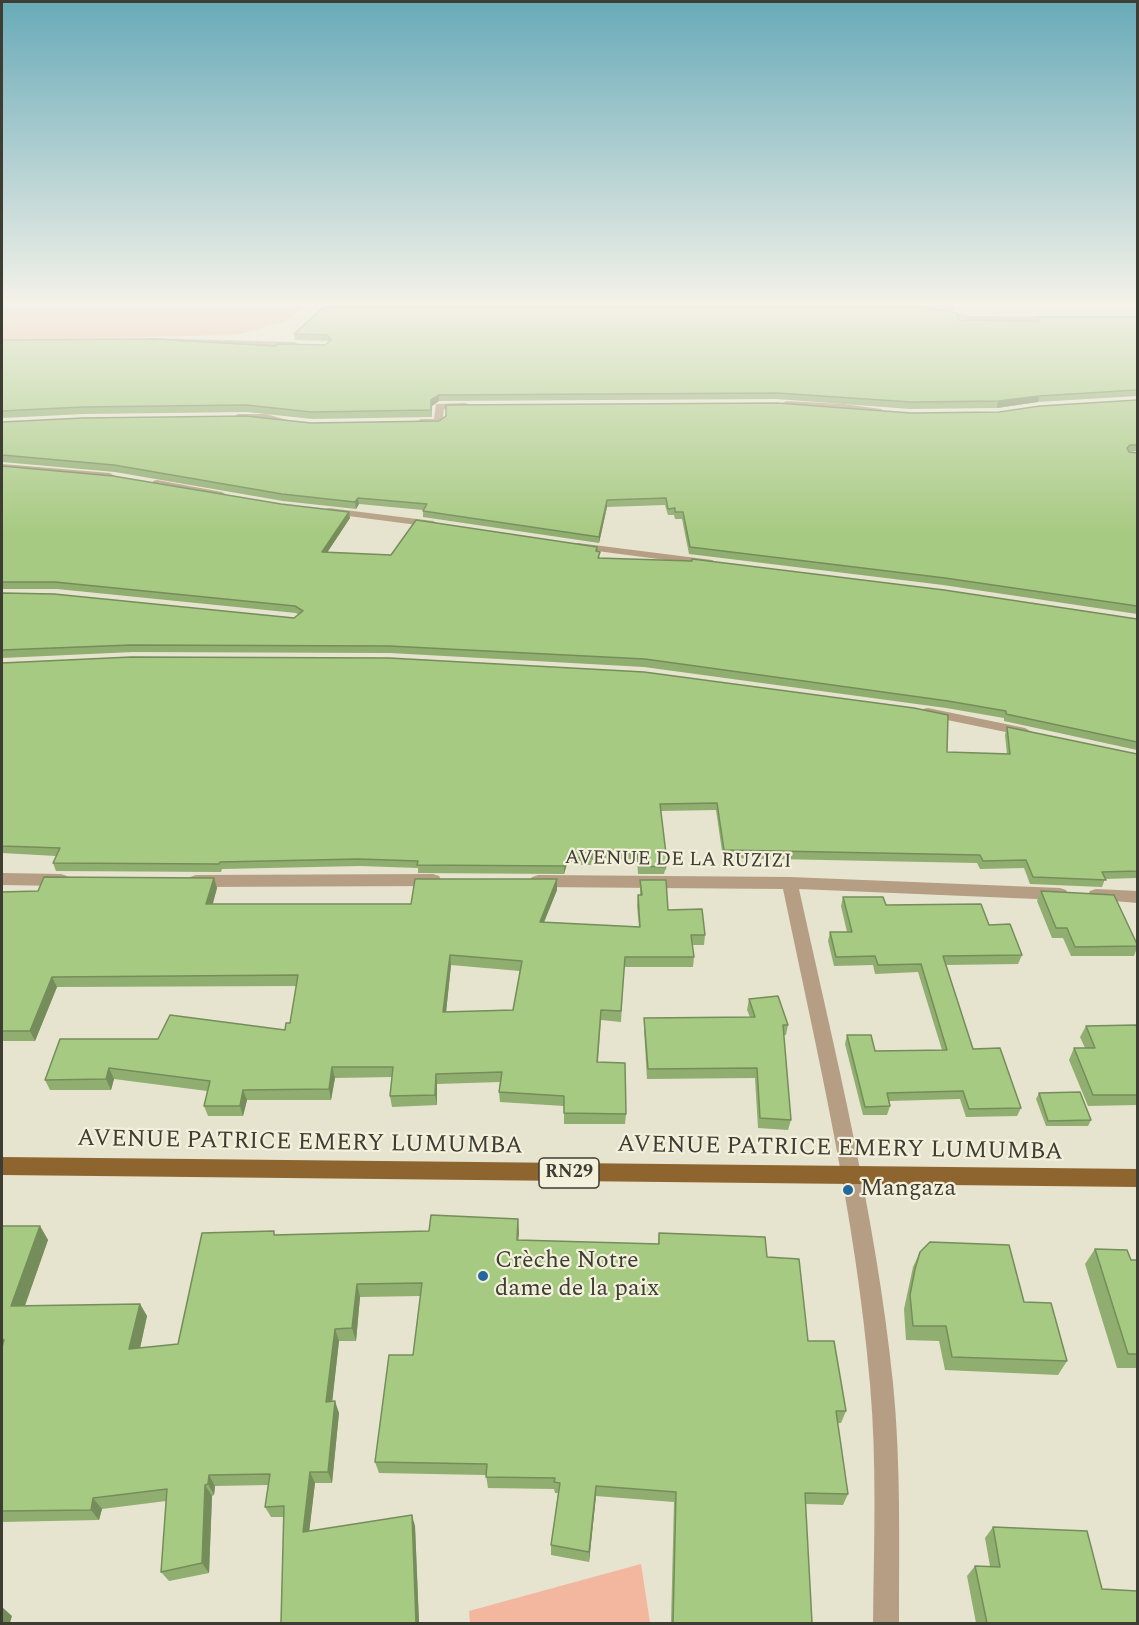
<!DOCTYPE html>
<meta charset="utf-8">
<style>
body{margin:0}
#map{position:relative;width:1139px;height:1625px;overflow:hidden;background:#e6e3ce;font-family:Spectral,serif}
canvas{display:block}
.frame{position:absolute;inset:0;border:3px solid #3e3d34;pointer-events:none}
</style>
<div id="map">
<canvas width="1139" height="1625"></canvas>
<div class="frame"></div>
</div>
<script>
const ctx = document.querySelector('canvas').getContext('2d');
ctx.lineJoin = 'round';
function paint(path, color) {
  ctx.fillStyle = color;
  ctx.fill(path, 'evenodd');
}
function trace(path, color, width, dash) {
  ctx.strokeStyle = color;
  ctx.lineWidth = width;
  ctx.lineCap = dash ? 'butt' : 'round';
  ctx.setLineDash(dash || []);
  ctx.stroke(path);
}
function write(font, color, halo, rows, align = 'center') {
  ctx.font = font + ' Spectral,serif';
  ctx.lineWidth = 4.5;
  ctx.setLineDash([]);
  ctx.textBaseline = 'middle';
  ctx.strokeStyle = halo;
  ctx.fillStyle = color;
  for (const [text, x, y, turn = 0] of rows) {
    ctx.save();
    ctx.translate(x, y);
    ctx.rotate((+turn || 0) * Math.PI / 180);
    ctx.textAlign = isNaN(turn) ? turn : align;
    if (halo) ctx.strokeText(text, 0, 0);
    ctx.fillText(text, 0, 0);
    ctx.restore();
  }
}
paint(new Path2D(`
 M 2,306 L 305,306 L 289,320 L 237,335 L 2,340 Z
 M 641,1564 L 650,1623 L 470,1623 L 469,1611 Z`), '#f3b69e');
paint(new Path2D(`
 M 938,309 L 970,316 L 1055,316 L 1059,318 L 1055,320 L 970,320 L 935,313 L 934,311 Z
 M 148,338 L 295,342 L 299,345 L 295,348 L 151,343 L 148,342 Z
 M 786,401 L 844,404 L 881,409 L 886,412 L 881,415 L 783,406 L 781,404 Z
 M 465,403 L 468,404 L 468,408 L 444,409 L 442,424 L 421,425 L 416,422 L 421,419 L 434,419 L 436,404 Z
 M 238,414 L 266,414 L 294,422 L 289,425 L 266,420 L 235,419 L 233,417 Z
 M 2,464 L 110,473 L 115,476 L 110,479 L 2,470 Z
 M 157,480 L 222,492 L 227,495 L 222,498 L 153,485 L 153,481 Z
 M 329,508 L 433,521 L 439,524 L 433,527 L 325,513 L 325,509 Z
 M 578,543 L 712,560 L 718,563 L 712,566 L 574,548 L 574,544 Z
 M 928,708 L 1025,728 L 1032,732 L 1025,736 L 923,715 L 921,712 L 923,709 Z
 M 2,873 L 61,874 L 67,876 L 69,880 L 67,884 L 61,886 L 2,885 Z
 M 433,874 L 439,876 L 441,880 L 439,884 L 433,886 L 196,887 L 190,885 L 188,881 L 190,877 L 196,875 Z
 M 538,875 L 790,877 L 1060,888 L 1066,890 L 1068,894 L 1066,898 L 1060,900 L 799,889 C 835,1053 876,1216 893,1383 C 901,1463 899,1544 899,1624 L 873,1624 C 874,1544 877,1463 870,1384 C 856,1217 817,1052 783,889 L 538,887 L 532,885 L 530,881 L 532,877 Z
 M 1096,889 L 1138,891 L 1138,903 L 1090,899 L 1088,895 L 1090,891 Z`), '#b59e83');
paint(new Path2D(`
 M 2,1157 L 1138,1169 L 1138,1187 L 2,1175 Z`), '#8e642f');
paint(new Path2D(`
 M 930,306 L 955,306 L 954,310 Z
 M 1037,317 L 1137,317 L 1137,396 L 1038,402 L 997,408 L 910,409 L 776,399 L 439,401 L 432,406 L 432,417 L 312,419 L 247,412 L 84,414 L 2,418 L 2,419 L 2,340 L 276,346 L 325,345 L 329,342 L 327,341 L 295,340 L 294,334 L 959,320 L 1036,321 Z
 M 1137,400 L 1137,451 L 1129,452 L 1137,453 L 1137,614 L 943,585 L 689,554 L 682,519 L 675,519 L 674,515 L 668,515 L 665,505 L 607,507 L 599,543 L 423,517 L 423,510 L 359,504 L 356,509 L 283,501 L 115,472 L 2,462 L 2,422 L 311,423 L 999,412 Z
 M 2,466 L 350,518 L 327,552 L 391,555 L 597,547 L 597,551 L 600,558 L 1137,619 L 1137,750 L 1004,721 L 1004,718 L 946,708 L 644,667 L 390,653 L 133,652 L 2,658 L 2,593 L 294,618 L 299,615 L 296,613 L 57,589 L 2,589 Z
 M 2,663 L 947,752 L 1007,754 L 1005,735 L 1007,727 L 1137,754 L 1137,878 L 1105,879 L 1102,887 L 1030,884 L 1024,868 L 980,869 L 977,863 L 723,858 L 716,810 L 661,811 L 667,862 L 666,870 L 665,870 L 664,874 L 638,874 L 637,859 L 592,860 L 591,865 L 567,864 L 564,874 L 418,873 L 418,868 L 360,866 L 222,869 L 221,872 L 56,871 L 53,863 L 56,856 L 2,853 Z
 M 214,878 L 217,888 L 212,904 L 411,904 L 557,879 L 557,890 L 544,922 L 639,927 L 637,906 L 638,895 L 640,895 L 640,880 L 668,910 L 705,935 L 704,945 L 692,945 L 694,957 L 693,967 L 624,967 L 621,1022 L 601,1020 L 598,1062 L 626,1114 L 625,1124 L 564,1124 L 564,1106 L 500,1102 L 499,1092 L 500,1082 L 437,1084 L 437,1105 L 392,1107 L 390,1096 L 392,1077 L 335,1078 L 331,1100 L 247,1100 L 243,1116 L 208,1116 L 204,1106 L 207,1091 L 114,1079 L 111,1090 L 50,1090 L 45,1080 L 158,1039 L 285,1030 L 290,1023 L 296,986 L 57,987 L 35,1041 L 2,1041 L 2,892 L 38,891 ZM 451,965 L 520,971 L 513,1010 L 446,1012 Z
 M 1041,891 L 1137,944 L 1137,948 L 1134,956 L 1071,956 L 1063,938 L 1052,938 L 1037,901 Z
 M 843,897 L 886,905 L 989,925 L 1022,955 L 1018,964 L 946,965 L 973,1049 L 1021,1108 L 1017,1116 L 966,1117 L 960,1099 L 889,1101 L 890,1106 L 887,1115 L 863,1115 L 845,1044 L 847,1035 L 875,1051 L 942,1050 L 918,972 L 875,974 L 873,965 L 834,966 L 828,941 L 830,932 L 847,932 L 841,906 Z
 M 749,999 L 788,1025 L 786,1035 L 784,1035 L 791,1120 L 788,1130 L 758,1128 L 755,1078 L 647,1079 L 644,1029 L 644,1018 L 750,1017 L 747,1010 Z
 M 1086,1026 L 1137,1028 L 1137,1105 L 1088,1106 L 1069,1060 L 1074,1048 L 1085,1048 L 1080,1037 Z
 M 1039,1093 L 1091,1120 L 1088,1126 L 1046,1126 L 1036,1099 Z
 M 2,1226 L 40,1226 L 48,1240 L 25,1306 L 140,1304 L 147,1316 L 140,1348 L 178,1344 L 276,1235 L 519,1232 L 518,1240 L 658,1244 L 659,1233 L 767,1257 L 808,1341 L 846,1411 L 841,1423 L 837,1423 L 848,1494 L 843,1505 L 805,1504 L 812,1623 L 671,1623 L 674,1502 L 596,1496 L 589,1562 L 551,1555 L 551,1545 L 558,1493 L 555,1493 L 554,1489 L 488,1488 L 486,1475 L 379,1473 L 375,1462 L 413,1355 L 421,1296 L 360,1297 L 356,1341 L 339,1341 L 332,1401 L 339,1413 L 332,1483 L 315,1483 L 309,1531 L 415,1526 L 419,1623 L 281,1623 L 284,1517 L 271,1517 L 265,1507 L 268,1485 L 215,1486 L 214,1495 L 212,1496 L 209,1573 L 169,1581 L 161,1572 L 166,1501 L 102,1509 L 99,1520 L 2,1522 Z
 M 1095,1249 L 1131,1260 L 1137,1260 L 1137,1368 L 1117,1368 L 1085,1264 Z
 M 920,1252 L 1024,1302 L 1067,1361 L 1058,1375 L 945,1370 L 939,1341 L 906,1340 L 904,1309 L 913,1267 Z
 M 993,1527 L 1102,1589 L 1137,1623 L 976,1623 L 967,1576 L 975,1566 L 990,1566 L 985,1538 Z`), '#90ae70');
paint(new Path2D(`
 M 439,395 L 439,401 L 432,406 L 432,417 L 431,400 Z
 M 1039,396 L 1038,402 L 997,408 L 998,401 Z
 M 358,498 L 359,504 L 356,509 L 355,502 Z
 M 607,500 L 607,507 L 599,543 L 599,537 Z
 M 349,512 L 350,518 L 323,559 L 322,552 Z
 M 567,857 L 567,864 L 564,874 L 564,866 Z
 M 214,878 L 217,888 L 210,915 L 206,904 Z
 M 557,879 L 557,890 L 540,932 L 540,922 Z
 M 450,955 L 451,965 L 445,1022 L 443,1012 Z
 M 52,977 L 57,987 L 35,1041 L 30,1031 Z
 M 332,1067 L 335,1078 L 331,1100 L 329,1089 Z
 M 109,1068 L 114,1079 L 111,1090 L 106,1079 Z
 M 436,1074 L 437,1084 L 437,1105 L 435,1095 Z
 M 243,1090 L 247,1100 L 243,1116 L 240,1106 Z
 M 518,1219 L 519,1232 L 517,1254 L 517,1240 Z
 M 40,1226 L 48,1240 L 20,1319 L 11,1306 Z
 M 357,1284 L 360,1297 L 356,1341 L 352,1328 Z
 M 140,1304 L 147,1316 L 137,1362 L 129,1349 Z
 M 335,1329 L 339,1341 L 331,1413 L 326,1402 Z
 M 335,1401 L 339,1413 L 332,1483 L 328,1472 Z
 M 310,1472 L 315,1483 L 308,1542 L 303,1532 Z
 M 209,1475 L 215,1486 L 214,1495 L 208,1484 Z
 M 205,1485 L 212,1496 L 209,1573 L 202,1563 Z
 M 596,1486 L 596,1496 L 589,1562 L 589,1552 Z
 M 93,1498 L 102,1509 L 99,1520 L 91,1510 Z
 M 412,1515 L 415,1526 L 419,1623 L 416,1623 Z
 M 2,1607 L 12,1616 L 10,1623 L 2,1623 Z`), '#758d5b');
const building = new Path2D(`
 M 325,306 L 924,306 L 957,313 L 959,320 L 1039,321 L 1037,317 L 1137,317 L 1137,390 L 1039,396 L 998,401 L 911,402 L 777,393 L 439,395 L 431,400 L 431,410 L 311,412 L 246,405 L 82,407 L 2,411 L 2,340 L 155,339 L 276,346 L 277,344 L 325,345 L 331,340 L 327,335 L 294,334 Z
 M 1137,400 L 1137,445 L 1130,445 L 1127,448 L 1129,452 L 1137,453 L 1137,606 L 945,578 L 690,547 L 683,512 L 675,512 L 675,508 L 668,509 L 666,498 L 607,500 L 599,537 L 423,511 L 427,504 L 358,498 L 355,502 L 282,494 L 114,465 L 2,455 L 2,422 L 82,418 L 246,416 L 311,423 L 439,421 L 446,416 L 446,405 L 777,403 L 911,413 L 999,412 L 1040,406 Z
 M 2,466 L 113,476 L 281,504 L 349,512 L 322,552 L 391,555 L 416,520 L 597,547 L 596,551 L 600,552 L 598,558 L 692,561 L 692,559 L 944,590 L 1137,619 L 1137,742 L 1006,714 L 1006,711 L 948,701 L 645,659 L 389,646 L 131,645 L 2,650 L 2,593 L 54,594 L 294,618 L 303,611 L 295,606 L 55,582 L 2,582 Z
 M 131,657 L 389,658 L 644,672 L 914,708 L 948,715 L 947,752 L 1010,754 L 1007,727 L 1137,754 L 1137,871 L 1102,872 L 1106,880 L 1033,877 L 1026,860 L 983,861 L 980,855 L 724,850 L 717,803 L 660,804 L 667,862 L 665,862 L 665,867 L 639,866 L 637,852 L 592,852 L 591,858 L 567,857 L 564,866 L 417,865 L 418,861 L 358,859 L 220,862 L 219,864 L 53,863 L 60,848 L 2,846 L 2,663 Z
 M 44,877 L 214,878 L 206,904 L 411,904 L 415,879 L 557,879 L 540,922 L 640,927 L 638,895 L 642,895 L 640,880 L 666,880 L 668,910 L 702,909 L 705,935 L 691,935 L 694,957 L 625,957 L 621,1011 L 601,1010 L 597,1062 L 625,1063 L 626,1114 L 564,1113 L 564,1096 L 499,1092 L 502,1072 L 436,1074 L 435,1095 L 390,1096 L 393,1067 L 332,1067 L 329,1089 L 243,1090 L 240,1106 L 204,1106 L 210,1081 L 109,1068 L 106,1079 L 45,1080 L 60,1039 L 158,1039 L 170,1015 L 285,1030 L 286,1023 L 290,1023 L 298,975 L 52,977 L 30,1031 L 2,1031 L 2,892 L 38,891 ZM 450,955 L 522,961 L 513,1010 L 443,1012 Z
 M 1041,891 L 1114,895 L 1137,944 L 1137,946 L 1075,947 L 1067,928 L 1056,928 Z
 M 843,897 L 883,897 L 886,905 L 981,904 L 989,925 L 1010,924 L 1022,955 L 943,956 L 973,1049 L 1000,1048 L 1021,1108 L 969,1109 L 963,1091 L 887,1093 L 890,1106 L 865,1107 L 847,1035 L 871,1035 L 875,1051 L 947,1050 L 921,964 L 878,965 L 875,956 L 836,957 L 830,932 L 852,932 Z
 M 778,996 L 788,1025 L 783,1025 L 791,1120 L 760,1118 L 757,1068 L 648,1069 L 644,1018 L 755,1017 L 749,999 Z
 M 1136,1025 L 1137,1028 L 1137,1095 L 1093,1095 L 1074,1048 L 1095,1048 L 1086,1026 Z
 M 1080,1092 L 1091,1120 L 1048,1121 L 1039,1093 Z
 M 431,1215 L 518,1219 L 517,1240 L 659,1244 L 659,1233 L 765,1237 L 767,1257 L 799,1259 L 808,1341 L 834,1341 L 846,1411 L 836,1411 L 848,1494 L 805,1493 L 812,1623 L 673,1623 L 676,1492 L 596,1486 L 589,1552 L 551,1545 L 560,1483 L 554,1482 L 555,1478 L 486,1477 L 487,1464 L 375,1462 L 389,1355 L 413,1355 L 422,1283 L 357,1284 L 352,1328 L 335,1329 L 326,1402 L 335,1401 L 328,1472 L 310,1472 L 303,1532 L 412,1515 L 416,1623 L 281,1623 L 284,1506 L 265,1507 L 270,1474 L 209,1475 L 208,1484 L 205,1485 L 202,1563 L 161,1572 L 167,1489 L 93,1498 L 91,1510 L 2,1511 L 2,1347 L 4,1340 L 2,1339 L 2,1226 L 40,1226 L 11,1306 L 140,1304 L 129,1349 L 178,1344 L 202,1233 L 274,1231 L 274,1235 L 429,1231 Z
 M 930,1242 L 1009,1245 L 1024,1302 L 1051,1303 L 1067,1361 L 952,1357 L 946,1326 L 913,1326 L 910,1295 L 915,1269 L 920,1252 Z
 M 1095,1249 L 1127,1250 L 1131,1260 L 1137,1260 L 1137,1354 L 1128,1354 Z
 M 993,1527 L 1087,1531 L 1102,1589 L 1137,1591 L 1137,1623 L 987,1623 L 975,1566 L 1000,1567 Z`);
paint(building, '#a7ca82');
trace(building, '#758d5b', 1.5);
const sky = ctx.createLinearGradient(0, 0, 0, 533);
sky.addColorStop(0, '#68aab8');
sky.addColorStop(0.57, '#f4f2e9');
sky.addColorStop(1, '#f4f2e900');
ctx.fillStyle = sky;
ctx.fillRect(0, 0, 1139, 533);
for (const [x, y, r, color] of [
 [848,1190,6,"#24679d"],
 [483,1276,6,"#24679d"]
]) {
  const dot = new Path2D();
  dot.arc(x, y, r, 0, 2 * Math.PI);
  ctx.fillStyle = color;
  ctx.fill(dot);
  trace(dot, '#f3f0db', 2);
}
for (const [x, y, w] of [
 [569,1173,60]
]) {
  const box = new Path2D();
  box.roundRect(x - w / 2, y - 15, w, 30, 4.5);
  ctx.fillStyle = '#f3f0db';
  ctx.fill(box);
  trace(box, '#3e3d34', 1.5);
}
write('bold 18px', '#3e3d34', null, [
 ["RN29",569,1173]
]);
write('20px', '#3e3d34', '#f3f0db', [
 ["AVENUE DE LA RUZIZI",678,861,1]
]);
write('24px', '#3e3d34', '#f3f0db', [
 ["AVENUE PATRICE EMERY LUMUMBA",300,1144,1],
 ["AVENUE PATRICE EMERY LUMUMBA",840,1150,1]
]);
write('24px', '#3e3d34', '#f3f0db', [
 ["Mangaza",860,1190],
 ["Crèche Notre",495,1262],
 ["dame de la paix",495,1290]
], 'left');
</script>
